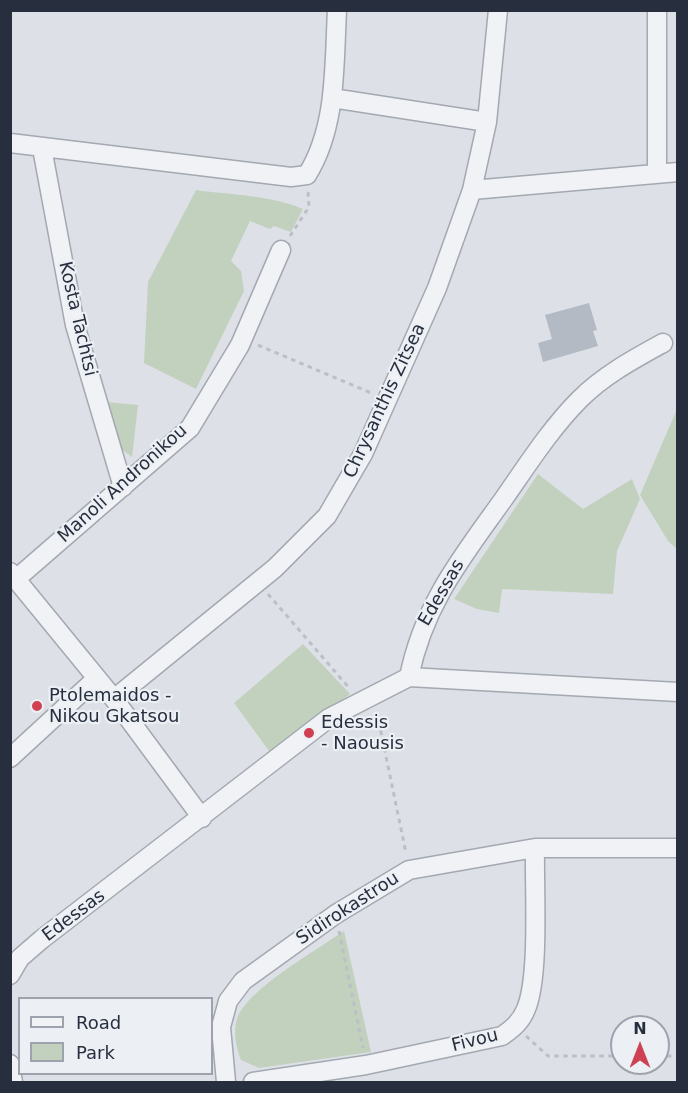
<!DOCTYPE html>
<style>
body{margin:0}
#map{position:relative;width:688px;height:1093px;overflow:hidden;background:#dde1e7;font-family:"DejaVu Sans",sans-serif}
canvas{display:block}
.frame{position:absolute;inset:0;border:12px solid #272e3e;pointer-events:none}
.legend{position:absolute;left:18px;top:997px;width:195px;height:78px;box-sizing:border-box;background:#ecf0f5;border:2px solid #9da2ac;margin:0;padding:8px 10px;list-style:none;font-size:18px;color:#272e3e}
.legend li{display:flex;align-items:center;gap:12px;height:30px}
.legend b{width:30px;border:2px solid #9da2ac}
.north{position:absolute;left:610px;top:1015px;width:60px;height:60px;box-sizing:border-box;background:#ecf0f5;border:2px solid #9da2ac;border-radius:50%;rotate:0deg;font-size:16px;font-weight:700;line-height:24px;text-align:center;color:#272e3e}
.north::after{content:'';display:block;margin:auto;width:21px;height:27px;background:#ce4052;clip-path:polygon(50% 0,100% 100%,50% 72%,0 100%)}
</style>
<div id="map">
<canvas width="688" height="1093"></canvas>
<div class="frame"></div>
<ul class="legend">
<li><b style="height:8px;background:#f0f2f5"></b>Road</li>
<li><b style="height:16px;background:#c2d1be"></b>Park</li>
</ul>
<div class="north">N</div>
</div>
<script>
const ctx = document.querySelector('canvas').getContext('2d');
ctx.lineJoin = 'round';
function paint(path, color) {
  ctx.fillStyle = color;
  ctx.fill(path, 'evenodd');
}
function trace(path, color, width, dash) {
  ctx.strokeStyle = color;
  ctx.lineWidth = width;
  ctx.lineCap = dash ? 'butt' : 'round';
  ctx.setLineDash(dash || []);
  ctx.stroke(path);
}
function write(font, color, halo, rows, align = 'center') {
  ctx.font = font + ' "DejaVu Sans",sans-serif';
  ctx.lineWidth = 4.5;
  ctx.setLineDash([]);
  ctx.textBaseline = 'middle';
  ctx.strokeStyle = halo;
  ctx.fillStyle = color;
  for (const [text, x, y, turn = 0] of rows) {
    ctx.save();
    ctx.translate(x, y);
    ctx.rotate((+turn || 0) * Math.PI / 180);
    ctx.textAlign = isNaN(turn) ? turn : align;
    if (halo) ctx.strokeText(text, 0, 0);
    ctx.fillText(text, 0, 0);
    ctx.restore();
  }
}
paint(new Path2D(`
 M 196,190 C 232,195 270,195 303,209 L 291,232 L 274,226 L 270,229 L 250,221 L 231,261 L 241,271 L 244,291 L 196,389 L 144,363 L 148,282 Z
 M 106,402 L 138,405 L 132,457 L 120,448 Z
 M 677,409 L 677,549 L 668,541 L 640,495 Z
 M 538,474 L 583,509 L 632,479 L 640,499 L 617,551 L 613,594 L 502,589 L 499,613 L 477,609 L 454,599 Z
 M 303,644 L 350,694 L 272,755 L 234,703 Z
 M 344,931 L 371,1052 L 259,1068 L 241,1060 C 236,1047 233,1033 237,1019 C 246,990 317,950 344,931 Z`), '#c2d1be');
paint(new Path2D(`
 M 589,303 L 597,330 L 593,331 L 598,346 L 543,362 L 538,343 L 552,339 L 545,315 Z`), '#b4bac4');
const minor = new Path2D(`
 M 657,10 L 657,174
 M 332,98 L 487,122
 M 10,143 L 291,177 L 307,175 C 337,127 334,66 337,10
 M 42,148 L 75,325 L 123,487
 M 472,190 L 678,172
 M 10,572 L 114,699 L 202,818
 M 16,579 L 190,428 L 240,345 L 281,250
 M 409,677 C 424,603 463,556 505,497 C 528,464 551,428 580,399 C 604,375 634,359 663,343
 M 409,677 L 678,692
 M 114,699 L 275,568 L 327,516 L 363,454 L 437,288 L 472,190 L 487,122 L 498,10
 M 10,758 L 97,678
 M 10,975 L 20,958 L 42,939 L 329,718 L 409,677
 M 10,1064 L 13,1082
 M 226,1082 L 221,1027 L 228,1001 L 243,981 L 336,914 L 409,870 L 535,848 L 678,848
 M 253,1082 L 366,1065 L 502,1036 C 512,1029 521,1022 526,1009 C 540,976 534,887 535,848`);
trace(minor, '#a3a8b1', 21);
trace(new Path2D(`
 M 290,236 L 309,207 L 308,191
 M 258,345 L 371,393
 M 268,594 L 350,689
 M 377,713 L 406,853
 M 339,931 L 363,1048
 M 526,1036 L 548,1056 L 622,1056
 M 658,1056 L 678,1056`), '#bcbfc5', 3, [4.5, 4.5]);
trace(minor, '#f0f2f5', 18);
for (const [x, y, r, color] of [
 [37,706,6,"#ce4052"],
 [309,733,6,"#ce4052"]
]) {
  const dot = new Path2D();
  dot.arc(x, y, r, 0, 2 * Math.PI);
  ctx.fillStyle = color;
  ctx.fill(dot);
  trace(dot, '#ecf0f5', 2);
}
write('18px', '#272e3e', '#ecf0f5', [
 ["Kosta Tachtsi",77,319,77],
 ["Chrysanthis Zitsea",385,401,-65],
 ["Manoli Andronikou",123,484,-42],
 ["Edessas",442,593,-60],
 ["Sidirokastrou",348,909,-33],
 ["Edessas",74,916,-37],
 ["Fivou",475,1041,-14]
]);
write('18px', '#272e3e', '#ecf0f5', [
 ["Ptolemaidos -",49,696],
 ["Nikou Gkatsou",49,717],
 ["Edessis",321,723],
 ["- Naousis",321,744]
], 'left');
</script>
